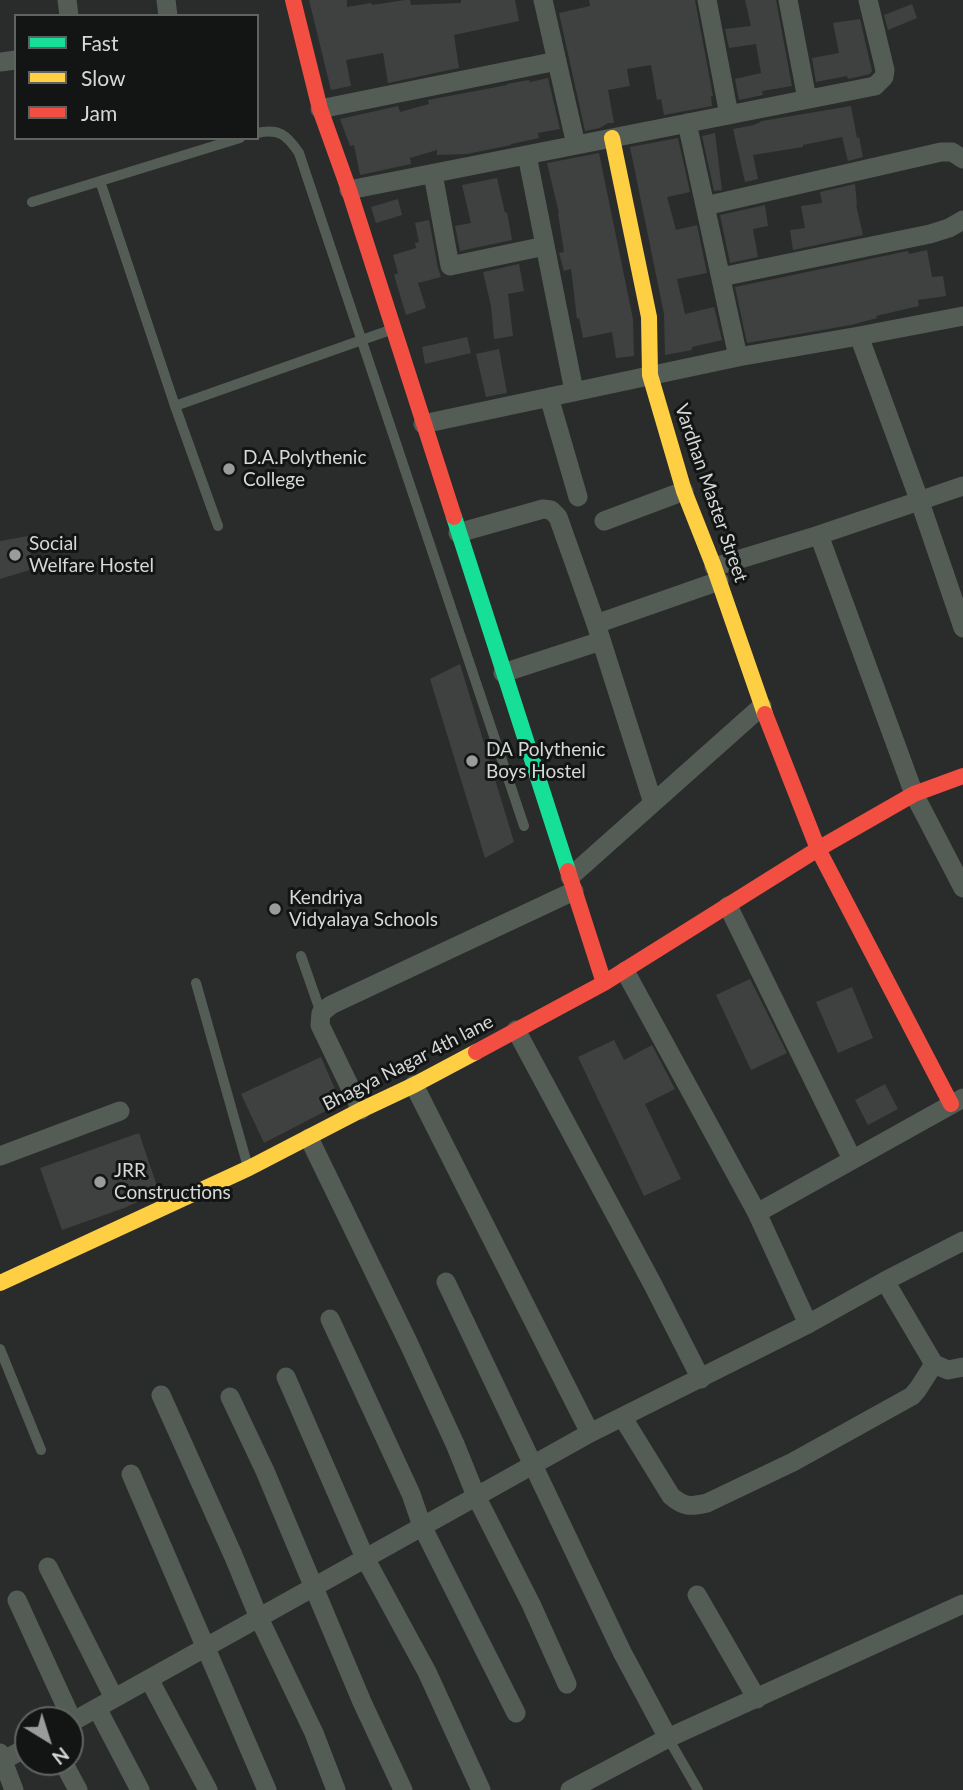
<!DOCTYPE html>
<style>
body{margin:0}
#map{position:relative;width:963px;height:1790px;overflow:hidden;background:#292c2b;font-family:Lato,sans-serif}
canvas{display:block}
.legend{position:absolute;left:14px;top:14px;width:245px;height:126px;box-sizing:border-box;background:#121514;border:2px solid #606362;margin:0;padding:9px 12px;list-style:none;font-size:21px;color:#d5d8d7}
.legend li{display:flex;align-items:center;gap:14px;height:35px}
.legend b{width:35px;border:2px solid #606362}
.north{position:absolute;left:14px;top:1706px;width:70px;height:70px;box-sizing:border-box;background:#121514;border:2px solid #606362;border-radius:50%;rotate:142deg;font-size:19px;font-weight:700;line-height:28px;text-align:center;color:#d5d8d7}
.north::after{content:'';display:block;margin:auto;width:24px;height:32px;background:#999c9b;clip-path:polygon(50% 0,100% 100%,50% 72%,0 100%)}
</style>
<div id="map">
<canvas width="963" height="1790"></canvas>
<ul class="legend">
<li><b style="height:9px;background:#16e098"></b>Fast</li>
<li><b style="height:9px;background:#ffcf43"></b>Slow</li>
<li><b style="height:9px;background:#f24e42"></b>Jam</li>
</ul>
<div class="north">N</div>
</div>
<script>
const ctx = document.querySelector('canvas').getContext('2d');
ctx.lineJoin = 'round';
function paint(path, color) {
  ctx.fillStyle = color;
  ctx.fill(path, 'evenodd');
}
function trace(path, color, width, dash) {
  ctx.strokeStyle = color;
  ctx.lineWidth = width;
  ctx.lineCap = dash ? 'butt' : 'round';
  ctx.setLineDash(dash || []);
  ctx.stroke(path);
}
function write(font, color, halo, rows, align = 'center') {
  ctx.font = font + ' Lato,sans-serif';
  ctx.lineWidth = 6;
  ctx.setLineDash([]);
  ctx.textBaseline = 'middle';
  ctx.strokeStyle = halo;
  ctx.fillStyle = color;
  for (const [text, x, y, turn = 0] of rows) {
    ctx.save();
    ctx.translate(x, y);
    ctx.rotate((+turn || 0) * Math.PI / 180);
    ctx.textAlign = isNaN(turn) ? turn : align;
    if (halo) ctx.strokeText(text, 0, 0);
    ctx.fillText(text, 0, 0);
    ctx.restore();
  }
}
paint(new Path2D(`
 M 309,0 L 347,0 L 347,7 L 371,3 L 372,5 L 405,0 L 410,0 L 411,5 L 461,3 L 461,0 L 515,0 L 519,21 L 454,35 L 459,68 L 388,83 L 383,53 L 346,60 L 351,86 L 331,90 Z
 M 589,0 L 695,0 L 713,96 L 711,96 L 712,106 L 664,115 L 661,99 L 657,100 L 651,65 L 627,69 L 630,86 L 608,90 L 614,123 L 608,123 L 600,128 L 585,131 L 559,13 L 590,6 Z
 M 745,0 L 776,0 L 792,86 L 762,91 L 763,95 L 739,100 L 735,79 L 761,73 L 756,44 L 729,48 L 725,29 L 751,26 Z
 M 912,4 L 917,18 L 888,30 L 884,15 Z
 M 860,19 L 872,71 L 870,74 L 848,79 L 847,76 L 816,82 L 812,58 L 839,53 L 833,23 Z
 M 548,78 L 560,129 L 538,133 L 539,138 L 511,144 L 511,145 L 467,154 L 437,155 L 437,150 L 410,158 L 411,164 L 360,175 L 354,145 L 350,146 L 340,119 L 398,106 L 400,112 L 429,104 L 428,100 L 507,85 L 507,84 L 529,80 L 530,82 Z
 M 851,106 L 857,138 L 859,137 L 863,157 L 848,161 L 842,137 L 803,145 L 803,147 L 753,155 L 758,179 L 745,182 L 733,129 L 754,125 L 762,121 Z
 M 715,133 L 722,190 L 714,191 L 702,136 Z
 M 678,138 L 690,192 L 667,197 L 676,230 L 697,225 L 707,273 L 677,279 L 685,314 L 714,307 L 722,340 L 692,347 L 692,350 L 665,355 L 664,314 L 630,147 Z
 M 599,153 L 633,319 L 634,356 L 616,358 L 612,332 L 583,338 L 579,318 L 577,319 L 571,269 L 564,271 L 559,253 L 564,252 L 558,213 L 559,213 L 547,163 Z
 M 497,178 L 505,213 L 507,212 L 512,240 L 460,251 L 455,226 L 471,223 L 462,185 Z
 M 855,184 L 857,205 L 856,205 L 863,235 L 793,250 L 790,230 L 805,228 L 801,206 L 822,203 L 820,192 Z
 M 398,199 L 402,215 L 376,223 L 371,207 Z
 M 765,205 L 768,226 L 753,229 L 758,257 L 730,263 L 720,215 Z
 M 429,220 L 438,268 L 441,277 L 418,283 L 426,308 L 406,315 L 394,275 L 398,273 L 393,255 L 416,248 L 415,243 L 419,242 L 415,223 Z
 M 927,250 L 932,277 L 943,276 L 946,296 L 918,300 L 919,306 L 876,316 L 877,318 L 851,325 L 747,343 L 735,287 L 908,251 L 909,254 Z
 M 519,264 L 524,291 L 508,294 L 513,336 L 494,339 L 491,306 L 483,272 Z
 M 467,337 L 471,353 L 425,364 L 422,347 Z
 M 499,349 L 507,393 L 486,397 L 476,354 Z
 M 28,536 L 33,569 L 0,579 L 0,541 Z
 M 460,664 L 514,842 L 485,858 L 430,679 Z
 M 750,979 L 787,1053 L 751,1070 L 716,995 Z
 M 852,987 L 873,1038 L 838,1053 L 816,1002 Z
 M 614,1040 L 624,1060 L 652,1045 L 675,1089 L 645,1104 L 681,1179 L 644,1196 L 578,1057 Z
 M 321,1057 L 341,1103 L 264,1143 L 241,1094 Z
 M 885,1084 L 898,1109 L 868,1125 L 855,1100 Z
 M 139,1133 L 159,1192 L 124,1208 L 62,1230 L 40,1168 Z`), '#3f4141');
trace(new Path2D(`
 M 257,133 C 279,128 287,135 299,153 L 524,826
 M 100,181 L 175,406 L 218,526
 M 32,202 L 240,138
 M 175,406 L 393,329
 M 301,956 L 321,1013
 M 196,983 L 248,1167
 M 0,1349 L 41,1450
 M 668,1738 L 698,1790`), '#545d55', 10);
trace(new Path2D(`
 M 67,0 L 69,16
 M 166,0 L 168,16
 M 543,0 L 576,145
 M 707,0 L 729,115
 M 788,0 L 807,99
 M 0,62 L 16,60
 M 320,109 L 557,61
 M 687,123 L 738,357
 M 527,155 L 574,391
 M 433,174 L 450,266 L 545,246
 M 349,190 L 875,86 L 884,77 L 885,70 L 868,0
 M 705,206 L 941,152 L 952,152 L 963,159
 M 721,277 L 930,234 L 949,228 L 963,220
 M 859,336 L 920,502 L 963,628
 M 549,397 L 578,497
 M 423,424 L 738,357 L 859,336 L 963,316
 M 604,521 L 684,491
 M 458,533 L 543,509 L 551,510 L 558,517 L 596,624 L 653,803
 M 819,535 L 914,794 L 963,888
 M 714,567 L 819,535 L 963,486
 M 596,624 L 719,581
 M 503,673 L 601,641
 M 570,877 L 762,706
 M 728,906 L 852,1159
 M 625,971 L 757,1213 L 808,1324
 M 516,1030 L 652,1283 L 701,1379
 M 414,1085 L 590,1433
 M 361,1110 L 320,1025 L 321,1013 L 331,1005 L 574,891
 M 309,1138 L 408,1342 L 455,1444 L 476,1496 L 531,1604 L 567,1684
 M 0,1156 L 120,1111
 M 757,1213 L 963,1098
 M 885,1281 L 934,1364 L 948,1370 L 963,1367
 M 446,1282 L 622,1652 L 668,1738
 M 330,1319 L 411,1494 L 422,1526 L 516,1713
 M 286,1377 L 365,1558 L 427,1672 L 481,1790
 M 161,1395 L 233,1555 L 259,1618 L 314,1733 L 336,1790
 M 230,1397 L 265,1471 L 362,1702 L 403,1790
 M 623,1418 L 671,1496 C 684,1507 690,1507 707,1503 L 793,1462 L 912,1396 L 918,1389 L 934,1364
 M 131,1474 L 267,1790
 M 48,1567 L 114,1698
 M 697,1595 L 757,1699
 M 17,1600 L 73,1722
 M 149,1679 L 208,1790
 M 97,1708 L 140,1790
 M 70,1723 L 590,1433 L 808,1324 L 885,1281 L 963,1241
 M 0,1753 L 14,1790
 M 0,1762 L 28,1747
 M 63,1762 L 78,1790
 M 570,1790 L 668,1738 L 963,1604`), '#545d55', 19);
trace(new Path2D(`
 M 454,517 L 568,871`), '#16e098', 16);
trace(new Path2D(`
 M 612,138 L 649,317 L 650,375 L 684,491 L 714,567 L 765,714
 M 0,1283 L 249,1168 L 361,1110 L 414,1085 L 476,1052`), '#ffcf43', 16);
trace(new Path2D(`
 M 293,0 L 320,109 L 349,190 L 454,517
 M 765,714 L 818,849 L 951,1104
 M 568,871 L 604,983
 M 476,1052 L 604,983 L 818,849 L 914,794 L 963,776`), '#f24e42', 16);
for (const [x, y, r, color] of [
 [229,469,7,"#999c9b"],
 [15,555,7,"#999c9b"],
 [472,761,7,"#999c9b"],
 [275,909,7,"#999c9b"],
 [100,1182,7,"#999c9b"]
]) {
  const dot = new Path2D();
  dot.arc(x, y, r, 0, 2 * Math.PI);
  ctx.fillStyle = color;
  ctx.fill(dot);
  trace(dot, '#121514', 2.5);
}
write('19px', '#d5d8d7', '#121514', [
 ["D.A.Polythenic",243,458],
 ["College",243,480],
 ["Social",29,544],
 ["Welfare Hostel",29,566],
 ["DA Polythenic",486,750],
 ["Boys Hostel",486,772],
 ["Kendriya",289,898],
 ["Vidyalaya Schools",289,920],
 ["JRR",114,1171],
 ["Constructions",114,1193]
], 'left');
write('19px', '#d5d8d7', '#121514', [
 ["Vardhan Master Street",711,493,71],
 ["Bhagya Nagar 4th lane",408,1063,-27]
]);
</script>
